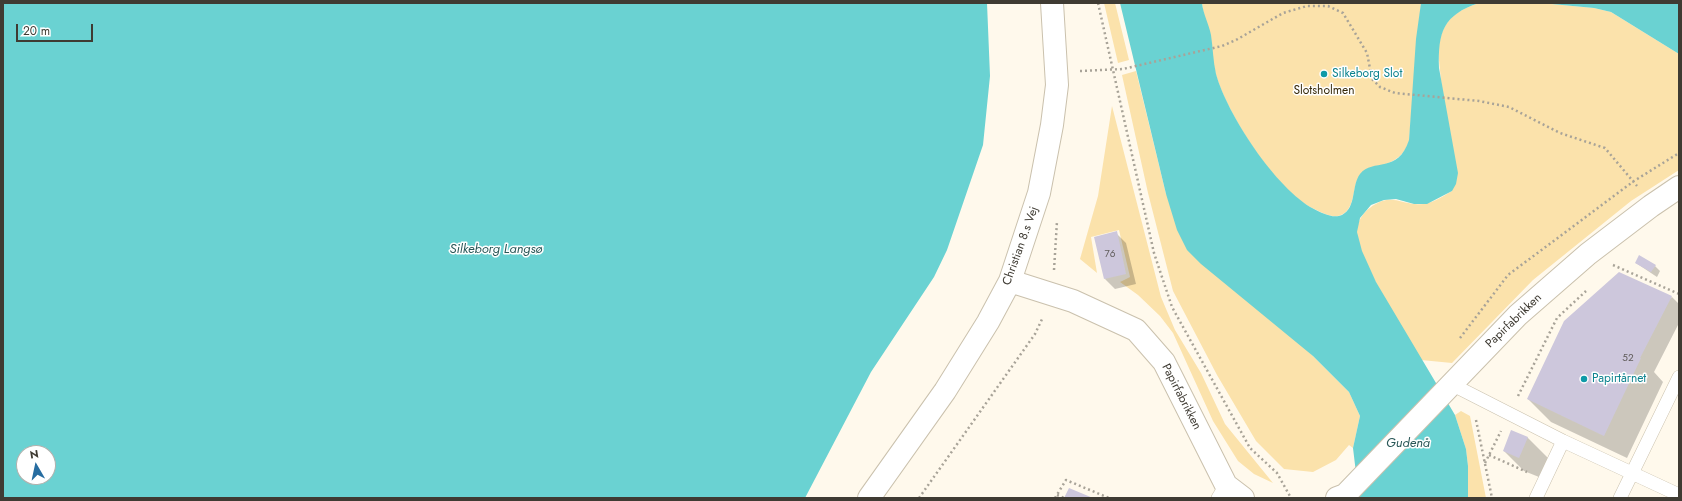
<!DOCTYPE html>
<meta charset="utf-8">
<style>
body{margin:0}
#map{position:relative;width:1682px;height:501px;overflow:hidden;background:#fff9ec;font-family:Jost,sans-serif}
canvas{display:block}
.frame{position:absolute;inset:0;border:4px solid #3f3b33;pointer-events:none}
.north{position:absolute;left:16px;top:445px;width:40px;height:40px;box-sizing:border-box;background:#fff;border:1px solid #b2b1ad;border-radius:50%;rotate:351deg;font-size:11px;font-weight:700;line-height:16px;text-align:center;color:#3f3b33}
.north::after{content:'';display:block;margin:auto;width:14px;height:18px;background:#276da1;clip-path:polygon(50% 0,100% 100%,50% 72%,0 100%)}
.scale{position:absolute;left:16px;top:24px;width:77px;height:18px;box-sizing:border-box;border:2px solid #3f3b33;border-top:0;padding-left:5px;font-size:12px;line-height:14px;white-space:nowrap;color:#3f3b33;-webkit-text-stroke:3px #fff;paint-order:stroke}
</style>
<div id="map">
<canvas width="1682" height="501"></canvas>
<div class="frame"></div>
<div class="north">N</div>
<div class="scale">20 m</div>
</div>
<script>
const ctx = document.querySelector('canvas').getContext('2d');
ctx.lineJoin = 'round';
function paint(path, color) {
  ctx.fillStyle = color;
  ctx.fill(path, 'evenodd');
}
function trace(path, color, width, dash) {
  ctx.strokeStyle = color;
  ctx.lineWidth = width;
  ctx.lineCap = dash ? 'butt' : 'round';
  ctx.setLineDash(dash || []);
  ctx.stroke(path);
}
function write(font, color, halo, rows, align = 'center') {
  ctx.font = font + ' Jost,sans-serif';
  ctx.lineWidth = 3;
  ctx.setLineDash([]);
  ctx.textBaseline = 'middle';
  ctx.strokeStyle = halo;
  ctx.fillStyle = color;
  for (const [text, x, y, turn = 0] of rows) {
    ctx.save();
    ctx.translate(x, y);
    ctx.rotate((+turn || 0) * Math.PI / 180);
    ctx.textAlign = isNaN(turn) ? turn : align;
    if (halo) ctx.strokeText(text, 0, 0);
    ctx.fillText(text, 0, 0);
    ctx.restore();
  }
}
paint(new Path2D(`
 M 1104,3 L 1115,3 L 1129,60 L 1118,63 Z
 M 1202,3 L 1421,3 L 1409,141 C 1404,157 1392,163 1376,167 C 1372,168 1367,168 1365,171 C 1362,174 1357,179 1356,183 C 1353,194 1353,210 1341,215 C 1332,219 1321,212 1312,208 C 1275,189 1228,115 1216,75 C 1212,61 1211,47 1208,33 C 1206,23 1203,13 1202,3 Z
 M 1479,3 L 1541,3 L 1594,8 L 1611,12 L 1679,54 L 1679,170 L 1631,201 L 1533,280 L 1452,363 L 1421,360 C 1406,334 1357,258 1357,232 C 1357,217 1369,206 1382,201 C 1394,197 1403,203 1415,204 C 1429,206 1440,198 1452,191 L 1438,50 C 1442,22 1452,12 1479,3 Z
 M 1136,71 L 1166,194 L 1313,356 L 1349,392 L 1360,416 L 1353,448 L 1349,445 L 1336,460 L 1313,472 L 1284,469 L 1256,441 L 1217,375 L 1173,291 L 1148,193 L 1122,75 Z
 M 1112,106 L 1161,297 L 1175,330 L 1201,373 L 1225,424 L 1273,483 L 1254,474 L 1238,461 L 1213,421 L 1173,333 L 1160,316 L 1138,295 L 1120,282 L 1130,277 L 1119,230 L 1091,237 L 1097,273 L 1080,259 L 1098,196 Z
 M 1461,411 L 1470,416 L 1486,498 L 1468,498 L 1468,466 L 1466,449 L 1455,415 Z`), '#fbe2ab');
paint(new Path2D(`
 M 3,3 L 987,3 L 990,76 L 983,145 L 947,250 L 934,277 L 871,372 L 805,498 L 3,498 ZM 24,453 L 48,453 L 48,477 L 24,477 Z
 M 1120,3 L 1202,3 C 1203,14 1209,24 1211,35 C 1213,48 1213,61 1216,74 C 1227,114 1276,189 1314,209 C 1322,213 1333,219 1342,215 C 1357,207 1351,186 1360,174 C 1373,158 1398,174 1409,140 L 1416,39 L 1421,3 L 1479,3 C 1443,15 1438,32 1439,68 L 1458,173 L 1456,184 L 1452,191 L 1427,204 L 1414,204 L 1396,199 L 1384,200 L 1371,205 L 1360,218 L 1357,232 L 1362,251 L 1376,282 L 1455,415 L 1466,449 L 1468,466 L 1468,498 L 1359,498 L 1353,448 L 1360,416 L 1349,392 L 1313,356 L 1201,264 L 1187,250 L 1177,230 L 1166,194 Z
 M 1541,3 L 1679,3 L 1679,54 L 1611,12 L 1594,8 Z`), '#6ad2d2');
paint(new Path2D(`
 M 1116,233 L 1126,243 L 1136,284 L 1115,289 L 1105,279 Z
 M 1636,263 L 1655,266 L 1660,271 L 1657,277 Z
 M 1672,297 L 1679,304 L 1679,323 L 1654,372 L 1663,382 L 1627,458 L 1551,422 L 1528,399 Z
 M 1527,437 L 1548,458 L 1539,477 L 1524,471 L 1504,451 Z`), '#0003');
paint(new Path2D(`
 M 1117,231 L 1126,274 L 1104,279 L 1094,237 Z
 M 1639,255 L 1656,265 L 1651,272 L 1635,263 Z
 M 1619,272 L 1672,296 L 1640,358 L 1641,358 L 1604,436 L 1527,399 L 1564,321 Z
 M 1511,430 L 1528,437 L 1519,458 L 1503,451 Z
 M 1069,488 L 1093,498 L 1064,498 Z`), '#cdc7dc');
const lane = new Path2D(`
 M 1451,384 L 1563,441 L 1677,494 L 1675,498
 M 1218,498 L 1226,485
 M 1536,498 L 1563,441
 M 1620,498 L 1679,377`);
const secondary = new Path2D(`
 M 1010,281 L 1073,301 L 1136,330 L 1164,362 L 1226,485 L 1243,498
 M 869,498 L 945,391 L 988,322 L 1010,281 L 1039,193 L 1052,125 L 1057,85 L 1052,3
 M 1337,498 L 1345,495 L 1518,315 L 1588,254 L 1651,206 L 1679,187`);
trace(lane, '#cac1ad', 14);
trace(secondary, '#cac1ad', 24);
trace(new Path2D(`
 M 1098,3 L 1154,253 L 1172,307 L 1250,448 L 1277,473 L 1291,498
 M 1080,71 L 1123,69 L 1222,46 L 1236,40 L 1283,13 L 1307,6 L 1328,6 L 1343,13 L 1367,53 L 1372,79 L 1380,87 L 1395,93 L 1479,101 L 1509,107 L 1560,133 L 1605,148 L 1637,186
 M 1613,265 L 1679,294
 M 1054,270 L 1057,221
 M 1460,338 L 1508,275 L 1634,181 L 1679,153
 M 1518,396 L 1557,318 L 1586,291
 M 1476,420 L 1492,498
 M 1489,455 L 1527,472
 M 1485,463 L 1501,431
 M 1057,495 L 1064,498
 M 919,498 L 1035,334 L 1043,317
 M 1055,498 L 1066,480 L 1109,498`), '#a8a398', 2.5, [2, 3]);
trace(lane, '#fff', 13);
trace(secondary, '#fff', 22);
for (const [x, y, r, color] of [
 [1324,74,4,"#0f9aa8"],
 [1584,379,4,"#0f9aa8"]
]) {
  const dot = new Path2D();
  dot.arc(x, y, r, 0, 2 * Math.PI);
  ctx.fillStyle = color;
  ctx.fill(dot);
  trace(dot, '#fff', 1.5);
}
write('10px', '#625e5d', null, [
 ["76",1110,255],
 ["52",1628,359]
]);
write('12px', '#0d838f', '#fff', [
 ["Silkeborg Slot",1332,74],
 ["Papirtårnet",1592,379]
], 'left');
write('12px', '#372a0a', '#fff', [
 ["Slotsholmen",1324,91]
]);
write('12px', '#3f3b33', '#fff', [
 ["Christian 8.s Vej",1021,246,-70],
 ["Papirfabrikken",1514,321,-44],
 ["Papirfabrikken",1181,397,63]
]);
write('italic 13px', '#2a5858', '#fff', [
 ["Silkeborg Langsø",496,250],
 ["Gudenå",1408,444]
]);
</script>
